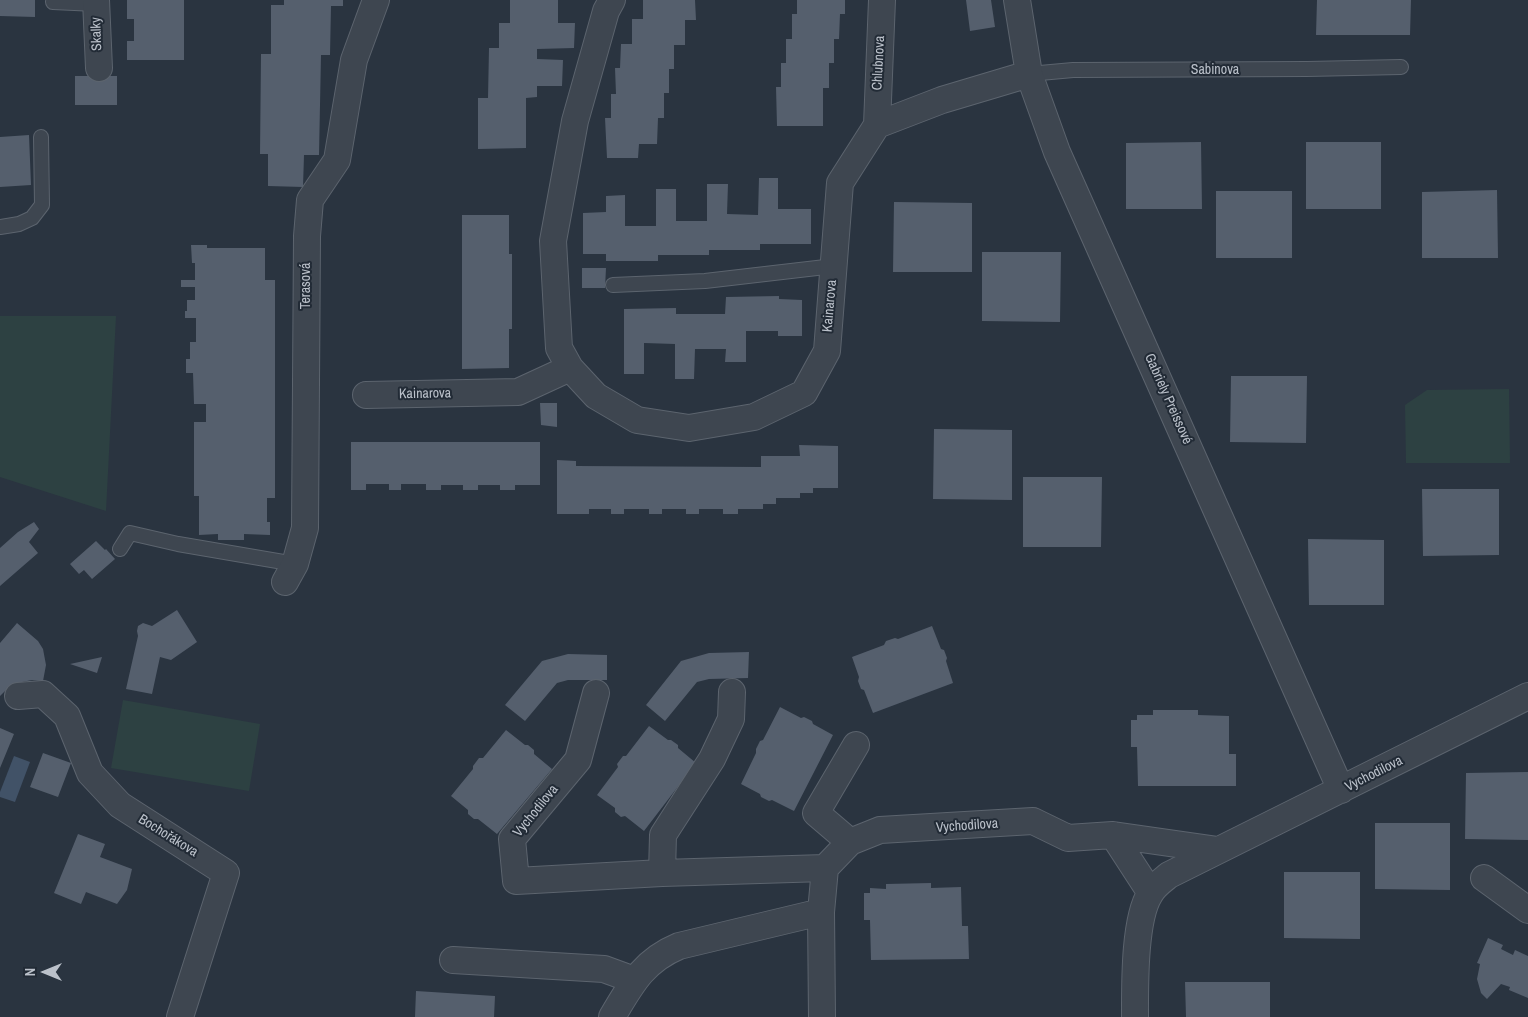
<!DOCTYPE html>
<meta charset="utf-8">
<style>
body{margin:0}
#map{position:relative;width:1528px;height:1017px;overflow:hidden;background:#2a3440;font-family:"Archivo Narrow",sans-serif}
canvas{display:block}
.north{position:absolute;left:20px;top:947px;width:50px;height:50px;-webkit-text-stroke:4px #222b36;paint-order:stroke;rotate:270deg;font-size:14px;font-weight:700;line-height:20px;text-align:center;color:#bbc1ca}
.north::after{content:'';display:block;margin:auto;width:18px;height:22px;background:#bbc1ca;clip-path:polygon(50% 0,100% 100%,50% 72%,0 100%)}
</style>
<div id="map">
<canvas width="1528" height="1017"></canvas>
<div class="north">N</div>
</div>
<script>
const ctx = document.querySelector('canvas').getContext('2d');
ctx.lineJoin = 'round';
function paint(path, color) {
  ctx.fillStyle = color;
  ctx.fill(path, 'evenodd');
}
function trace(path, color, width, dash) {
  ctx.strokeStyle = color;
  ctx.lineWidth = width;
  ctx.lineCap = dash ? 'butt' : 'round';
  ctx.setLineDash(dash || []);
  ctx.stroke(path);
}
function write(font, color, halo, rows, align = 'center') {
  ctx.font = font + ' "Archivo Narrow",sans-serif';
  ctx.lineWidth = 4;
  ctx.setLineDash([]);
  ctx.textBaseline = 'middle';
  ctx.strokeStyle = halo;
  ctx.fillStyle = color;
  for (const [text, x, y, turn = 0] of rows) {
    ctx.save();
    ctx.translate(x, y);
    ctx.rotate((+turn || 0) * Math.PI / 180);
    ctx.textAlign = isNaN(turn) ? turn : align;
    if (halo) ctx.strokeText(text, 0, 0);
    ctx.fillText(text, 0, 0);
    ctx.restore();
  }
}
paint(new Path2D(`
 M 0,316 L 116,316 L 106,511 L 0,477 Z
 M 1509,389 L 1510,463 L 1406,463 L 1405,405 L 1427,390 Z
 M 123,700 L 260,724 L 249,791 L 111,768 Z`), '#2d4142');
paint(new Path2D(`
 M 14,756 L 30,762 L 15,802 L 0,797 L 0,792 Z`), '#415267');
paint(new Path2D(`
 M 0,0 L 35,0 L 35,17 L 0,16 Z
 M 127,0 L 184,0 L 184,60 L 127,60 L 127,41 L 134,41 L 134,19 L 127,19 Z
 M 284,0 L 343,0 L 343,6 L 331,6 L 330,55 L 321,55 L 319,155 L 304,155 L 303,187 L 268,186 L 268,154 L 260,154 L 261,54 L 271,54 L 271,5 L 284,5 Z
 M 510,0 L 558,0 L 558,23 L 575,23 L 574,48 L 537,49 L 537,59 L 563,60 L 562,86 L 537,86 L 537,97 L 526,98 L 526,148 L 478,149 L 478,98 L 488,98 L 489,48 L 499,48 L 499,23 L 510,23 Z
 M 643,0 L 695,0 L 696,20 L 685,20 L 685,45 L 674,45 L 674,69 L 669,69 L 669,93 L 664,93 L 664,118 L 658,118 L 657,144 L 639,144 L 638,158 L 607,158 L 605,118 L 611,118 L 611,94 L 616,94 L 615,68 L 620,68 L 621,44 L 632,44 L 632,19 L 643,19 Z
 M 797,0 L 845,0 L 845,14 L 840,14 L 839,39 L 834,39 L 834,63 L 829,63 L 829,88 L 823,88 L 823,126 L 777,126 L 776,87 L 781,87 L 781,63 L 786,63 L 786,39 L 792,39 L 792,14 L 797,14 Z
 M 966,0 L 991,0 L 995,27 L 970,31 Z
 M 1317,0 L 1411,0 L 1410,35 L 1316,35 Z
 M 75,76 L 117,76 L 117,105 L 75,105 Z
 M 29,135 L 31,185 L 0,187 L 0,137 Z
 M 1201,142 L 1202,209 L 1126,209 L 1126,143 Z
 M 1306,142 L 1381,142 L 1381,209 L 1306,209 Z
 M 759,178 L 778,178 L 778,209 L 811,209 L 811,244 L 760,244 L 760,250 L 709,250 L 709,255 L 658,255 L 658,261 L 606,261 L 606,254 L 583,254 L 583,213 L 606,212 L 606,196 L 625,195 L 625,226 L 656,226 L 656,189 L 676,189 L 676,221 L 707,221 L 707,184 L 728,184 L 727,214 L 758,215 Z
 M 1497,190 L 1498,258 L 1422,258 L 1422,192 Z
 M 1216,191 L 1292,191 L 1292,258 L 1216,258 Z
 M 894,202 L 972,203 L 972,272 L 893,272 Z
 M 462,215 L 509,215 L 509,254 L 512,254 L 512,329 L 509,329 L 509,368 L 462,369 Z
 M 191,245 L 207,245 L 207,248 L 265,248 L 265,280 L 275,280 L 275,498 L 267,498 L 267,522 L 270,522 L 270,535 L 244,534 L 244,540 L 218,540 L 218,534 L 199,535 L 199,496 L 194,496 L 194,422 L 206,422 L 206,404 L 194,404 L 193,373 L 186,373 L 186,359 L 190,359 L 190,342 L 196,342 L 196,318 L 185,318 L 185,311 L 187,311 L 187,300 L 195,300 L 195,287 L 181,287 L 181,280 L 195,280 L 195,263 L 192,263 Z
 M 982,252 L 1061,252 L 1060,322 L 982,321 Z
 M 582,268 L 606,268 L 605,288 L 582,288 Z
 M 779,296 L 779,299 L 802,300 L 802,336 L 778,336 L 778,331 L 746,331 L 746,362 L 725,362 L 726,349 L 695,349 L 694,379 L 675,379 L 675,344 L 644,343 L 644,374 L 624,374 L 624,309 L 676,308 L 676,314 L 725,314 L 726,297 Z
 M 1231,376 L 1307,376 L 1306,443 L 1230,442 Z
 M 540,403 L 557,403 L 557,427 L 541,425 Z
 M 934,429 L 1012,430 L 1012,500 L 933,499 Z
 M 351,442 L 540,442 L 540,485 L 515,485 L 515,490 L 500,490 L 500,485 L 478,485 L 478,490 L 463,490 L 463,485 L 441,485 L 441,490 L 426,490 L 426,484 L 401,484 L 401,490 L 389,490 L 389,484 L 366,484 L 366,490 L 351,490 Z
 M 799,445 L 838,446 L 838,488 L 813,488 L 813,493 L 800,493 L 800,498 L 776,498 L 776,504 L 763,504 L 763,509 L 738,509 L 738,514 L 723,514 L 723,509 L 699,509 L 699,514 L 686,514 L 686,509 L 662,509 L 662,514 L 649,514 L 649,509 L 624,509 L 624,514 L 611,514 L 611,509 L 589,509 L 589,514 L 557,514 L 557,460 L 576,461 L 576,466 L 761,467 L 761,456 L 800,456 Z
 M 1023,477 L 1102,477 L 1101,547 L 1023,547 Z
 M 1422,489 L 1499,489 L 1499,555 L 1423,556 Z
 M 34,522 L 39,529 L 29,542 L 38,553 L 0,586 L 0,548 L 18,532 Z
 M 1308,539 L 1384,540 L 1384,605 L 1309,605 Z
 M 96,541 L 105,550 L 106,549 L 115,559 L 92,579 L 84,570 L 79,574 L 70,564 Z
 M 177,610 L 197,642 L 171,660 L 160,657 L 152,694 L 126,689 L 138,636 L 137,631 L 138,626 L 143,623 L 152,626 Z
 M 17,623 L 38,641 L 43,649 L 46,665 L 43,681 L 32,680 L 17,683 L 6,690 L 0,696 L 0,643 Z
 M 932,626 L 941,649 L 944,650 L 947,658 L 946,661 L 953,683 L 873,713 L 864,690 L 861,689 L 858,681 L 859,677 L 852,657 L 884,645 L 886,641 L 895,638 L 898,639 Z
 M 749,652 L 748,678 L 709,679 L 697,682 L 665,721 L 646,705 L 681,661 L 709,653 Z
 M 568,654 L 607,655 L 607,680 L 568,680 L 557,683 L 525,721 L 505,705 L 542,661 Z
 M 102,657 L 97,673 L 70,664 Z
 M 780,707 L 801,718 L 804,717 L 812,721 L 813,724 L 833,735 L 794,811 L 772,800 L 769,801 L 761,797 L 760,794 L 741,784 L 756,753 L 756,749 L 760,741 L 763,740 Z
 M 1153,710 L 1198,710 L 1198,715 L 1229,716 L 1229,754 L 1236,754 L 1236,786 L 1138,786 L 1137,747 L 1131,747 L 1131,720 L 1137,720 L 1137,715 L 1153,715 Z
 M 649,726 L 668,740 L 671,740 L 678,745 L 678,748 L 696,763 L 644,831 L 625,816 L 621,817 L 615,812 L 615,808 L 597,795 L 618,767 L 617,764 L 623,756 L 626,756 Z
 M 0,728 L 14,734 L 0,768 Z
 M 506,730 L 525,745 L 528,745 L 534,750 L 534,754 L 552,769 L 497,834 L 478,819 L 474,819 L 468,814 L 468,810 L 451,796 L 473,769 L 473,766 L 479,758 L 483,758 Z
 M 43,753 L 71,763 L 58,797 L 30,787 Z
 M 1528,772 L 1528,840 L 1465,839 L 1466,773 Z
 M 1375,823 L 1450,823 L 1450,890 L 1375,889 Z
 M 78,834 L 105,844 L 100,857 L 132,869 L 127,890 L 117,904 L 86,892 L 81,904 L 54,893 Z
 M 1284,872 L 1360,872 L 1360,939 L 1284,938 Z
 M 931,883 L 931,888 L 961,887 L 962,926 L 968,926 L 969,959 L 871,960 L 870,920 L 864,920 L 864,893 L 870,893 L 870,888 L 886,889 L 886,884 Z
 M 1488,938 L 1503,945 L 1501,949 L 1513,955 L 1515,950 L 1528,956 L 1528,998 L 1509,990 L 1510,987 L 1501,984 L 1487,999 L 1481,993 L 1477,979 L 1480,964 L 1477,963 Z
 M 1185,982 L 1270,982 L 1270,1017 L 1186,1017 Z
 M 416,991 L 495,996 L 494,1017 L 415,1017 Z`), '#555f6d');
const service = new Path2D(`
 M 53,2 L 96,4
 M 1029,74 L 1073,70 L 1307,69 L 1401,67
 M 0,227 L 19,224 L 32,218 L 42,205 L 41,137
 M 613,285 L 705,281 L 834,266
 M 120,549 L 130,533 L 178,544 L 295,564`);
const minor = new Path2D(`
 M 96,0 L 99,68
 M 612,0 L 606,11 L 575,121 L 553,241 L 559,348 L 570,368 L 596,396 L 637,420 L 689,428 L 754,417 L 804,393 L 827,351 L 840,183 L 877,125 L 942,100 L 1029,74
 M 1017,0 L 1029,74 L 1057,152 L 1341,790
 M 877,125 L 882,0
 M 366,395 L 518,392 L 570,368
 M 285,582 L 295,564 L 305,528 L 307,236 L 310,200 L 337,160 L 354,60 L 376,0
 M 596,693 L 578,760 L 512,839 L 516,881 L 662,873 L 825,868
 M 18,696 L 43,694 L 67,716 L 90,773 L 120,805 L 226,873 L 180,1017
 M 1113,835 L 1218,850
 M 850,842 L 816,813 L 856,745
 M 662,873 L 663,835 L 712,759 L 731,719 L 732,692
 M 1484,878 L 1528,910
 M 453,960 L 604,969 L 634,980
 M 612,1017 C 631,985 643,961 679,946 L 821,912
 M 822,1017 L 821,912 L 825,868 L 850,842 L 880,830 L 1033,821 L 1068,838 L 1113,835 L 1150,892
 M 1135,1017 C 1135,986 1134,919 1150,894 C 1154,886 1163,880 1169,875 L 1528,696`);
trace(service, '#5c646e', 16);
trace(minor, '#5c646e', 28);
trace(service, '#3e4650', 14);
trace(minor, '#3e4650', 26);
write('14px', '#bbc1ca', '#222b36', [
 ["Skalky",97,34,-92],
 ["Chlubnova",879,63,-87],
 ["Sabinova",1215,70],
 ["Terasová",306,286,-90],
 ["Kainarova",830,306,-85],
 ["Kainarova",425,394,-1],
 ["Gabriely Preissové",1168,399,66],
 ["Vychodilova",1374,774,-27],
 ["Vychodilova",536,811,-51],
 ["Vychodilova",967,826,-4],
 ["Bochořákova",168,836,32]
]);
</script>
